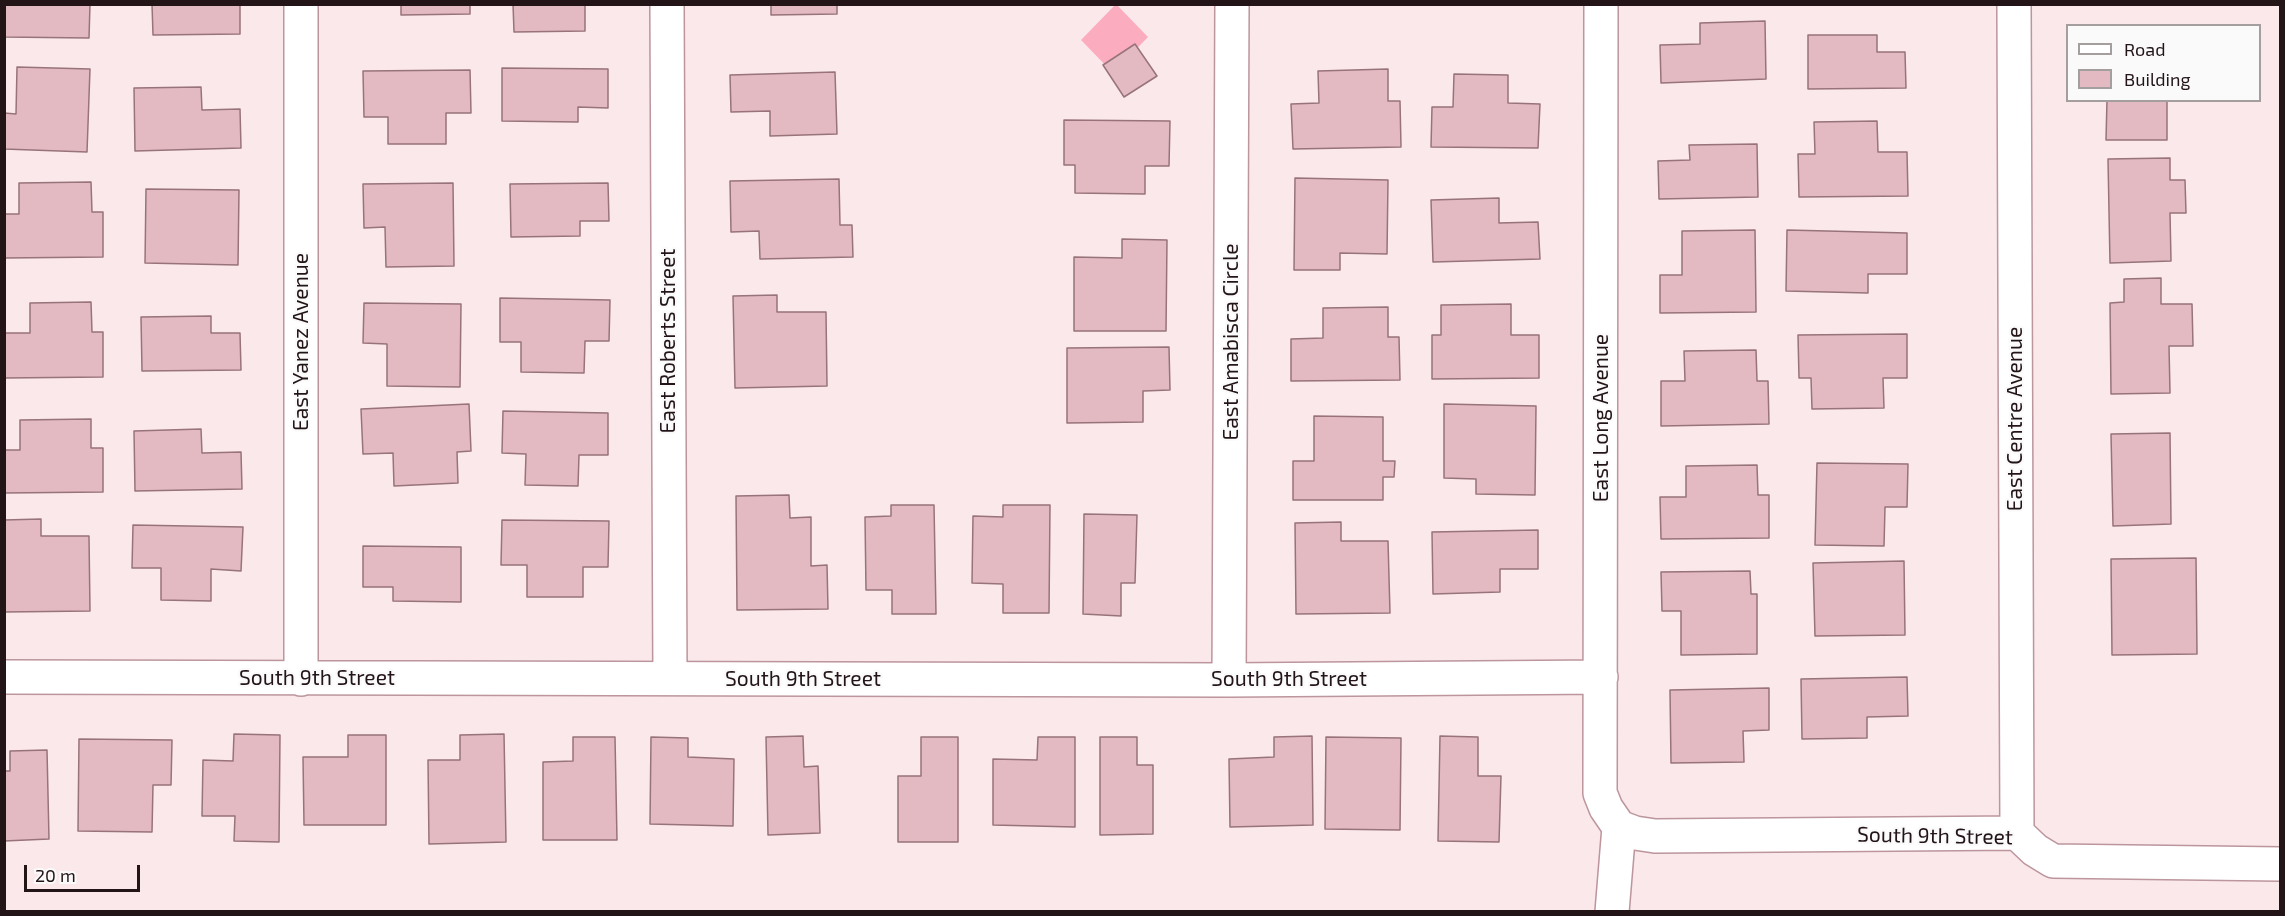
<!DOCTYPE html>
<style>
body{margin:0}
#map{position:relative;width:2285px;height:916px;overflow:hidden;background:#fae8eb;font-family:"Exo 2",sans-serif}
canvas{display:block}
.frame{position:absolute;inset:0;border:6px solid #221417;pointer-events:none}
.legend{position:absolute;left:2066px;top:24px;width:195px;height:78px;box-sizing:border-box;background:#fafafa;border:2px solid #a49e9f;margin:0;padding:8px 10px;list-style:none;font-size:18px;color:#221417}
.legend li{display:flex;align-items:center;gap:12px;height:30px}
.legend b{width:30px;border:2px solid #a49e9f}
.scale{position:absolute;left:24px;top:865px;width:116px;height:27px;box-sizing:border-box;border:3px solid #221417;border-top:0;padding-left:8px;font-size:18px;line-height:21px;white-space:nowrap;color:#221417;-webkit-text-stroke:4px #fafafa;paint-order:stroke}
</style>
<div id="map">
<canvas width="2285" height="916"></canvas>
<div class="frame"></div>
<ul class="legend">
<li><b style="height:8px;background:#fff"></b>Road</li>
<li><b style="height:16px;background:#e3bac2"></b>Building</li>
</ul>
<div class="scale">20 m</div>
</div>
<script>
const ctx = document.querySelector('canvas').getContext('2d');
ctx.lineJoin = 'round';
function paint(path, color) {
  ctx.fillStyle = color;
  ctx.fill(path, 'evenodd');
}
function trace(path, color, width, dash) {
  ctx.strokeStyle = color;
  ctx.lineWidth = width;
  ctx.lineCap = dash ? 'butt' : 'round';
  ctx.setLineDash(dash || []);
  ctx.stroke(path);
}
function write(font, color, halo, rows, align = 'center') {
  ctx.font = font + ' "Exo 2",sans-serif';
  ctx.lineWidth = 4.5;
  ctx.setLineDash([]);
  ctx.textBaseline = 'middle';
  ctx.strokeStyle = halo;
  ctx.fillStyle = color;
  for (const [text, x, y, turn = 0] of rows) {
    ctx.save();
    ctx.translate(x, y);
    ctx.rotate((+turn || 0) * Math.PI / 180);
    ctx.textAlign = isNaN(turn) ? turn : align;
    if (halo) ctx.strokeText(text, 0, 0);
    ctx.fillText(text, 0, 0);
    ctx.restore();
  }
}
paint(new Path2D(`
 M 1116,4 L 1148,37 L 1113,73 L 1081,40 Z`), '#fbadbf');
const building = new Path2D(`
 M 4,4 L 90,4 L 89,38 L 4,37 Z
 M 152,4 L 240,4 L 240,34 L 153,35 Z
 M 401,4 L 470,4 L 470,14 L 401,15 Z
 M 513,4 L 585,4 L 585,31 L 514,32 Z
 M 771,4 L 837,4 L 837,14 L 771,15 Z
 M 1765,21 L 1766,79 L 1661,83 L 1660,45 L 1700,44 L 1700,23 Z
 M 1808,35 L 1877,35 L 1877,52 L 1905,52 L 1906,88 L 1808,89 Z
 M 1135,44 L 1157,76 L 1124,97 L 1103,65 Z
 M 17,67 L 90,69 L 87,152 L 4,149 L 4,113 L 16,114 Z
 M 502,68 L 608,69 L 608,108 L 578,107 L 578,122 L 502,121 Z
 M 1388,69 L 1388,101 L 1400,101 L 1401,147 L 1293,149 L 1291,104 L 1319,103 L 1318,71 Z
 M 470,70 L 471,113 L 446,113 L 446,144 L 388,144 L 388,117 L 364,117 L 363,71 Z
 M 835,72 L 837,134 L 770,136 L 770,111 L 731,112 L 730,75 Z
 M 1454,74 L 1508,75 L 1508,103 L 1540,104 L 1538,148 L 1431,147 L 1432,107 L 1453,107 Z
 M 201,87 L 202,110 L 240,109 L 241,148 L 135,151 L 134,88 Z
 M 2107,100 L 2167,100 L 2167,140 L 2106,140 Z
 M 1064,120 L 1170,121 L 1169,166 L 1145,166 L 1145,194 L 1075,193 L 1075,165 L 1064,165 Z
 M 1877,121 L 1878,152 L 1907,152 L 1908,196 L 1799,197 L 1798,154 L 1815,154 L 1814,122 Z
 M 1757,144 L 1758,197 L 1659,199 L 1658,161 L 1690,160 L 1689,145 Z
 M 2170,158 L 2170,180 L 2185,180 L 2186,213 L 2170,213 L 2171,261 L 2110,263 L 2108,159 Z
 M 1295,178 L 1388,180 L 1387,254 L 1340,253 L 1340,270 L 1294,270 Z
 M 839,179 L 840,225 L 852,225 L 853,257 L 760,259 L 759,231 L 731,232 L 730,181 Z
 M 91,182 L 92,212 L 103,212 L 103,257 L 4,258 L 4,214 L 19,214 L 19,183 Z
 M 453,183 L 454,266 L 386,267 L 385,227 L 364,228 L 363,184 Z
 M 608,183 L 609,221 L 580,221 L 580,236 L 511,237 L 510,184 Z
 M 146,189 L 239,190 L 238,265 L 145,263 Z
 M 1499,198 L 1499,223 L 1538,222 L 1540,259 L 1433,262 L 1431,200 Z
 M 1755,230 L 1756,312 L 1660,313 L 1660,275 L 1682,275 L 1682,231 Z
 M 1787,230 L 1907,233 L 1907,274 L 1868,274 L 1868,293 L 1786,291 Z
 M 1122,239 L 1167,240 L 1166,331 L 1074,331 L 1074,257 L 1122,258 Z
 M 2161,278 L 2161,304 L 2192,304 L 2193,346 L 2169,346 L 2170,393 L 2111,394 L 2110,303 L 2124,302 L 2124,279 Z
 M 777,295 L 777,312 L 826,312 L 827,386 L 735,388 L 733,296 Z
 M 500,298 L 610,300 L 609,341 L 585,341 L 584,373 L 521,372 L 521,342 L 500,342 Z
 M 91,302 L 92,332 L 103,332 L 103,377 L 4,378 L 4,333 L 30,333 L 30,303 Z
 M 364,303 L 461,304 L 460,387 L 387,386 L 387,344 L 363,343 Z
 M 1511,304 L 1511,335 L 1539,335 L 1539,378 L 1432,379 L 1432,335 L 1441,335 L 1441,305 Z
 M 1388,307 L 1388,337 L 1399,337 L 1400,380 L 1291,381 L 1291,339 L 1323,338 L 1323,308 Z
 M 211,316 L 211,333 L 240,333 L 241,370 L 142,371 L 141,317 Z
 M 1907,334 L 1907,378 L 1883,378 L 1884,408 L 1812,409 L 1811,378 L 1799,378 L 1798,335 Z
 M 1169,347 L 1170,390 L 1143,391 L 1143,422 L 1067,423 L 1067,348 Z
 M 1756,350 L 1757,381 L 1768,381 L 1769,424 L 1661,426 L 1661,381 L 1685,381 L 1684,351 Z
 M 469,404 L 471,451 L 457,452 L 458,483 L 394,486 L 393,453 L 363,454 L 361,409 Z
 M 1444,404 L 1536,406 L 1535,495 L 1476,494 L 1476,479 L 1444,478 Z
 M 503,411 L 608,413 L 608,455 L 579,455 L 578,486 L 525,485 L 526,454 L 502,453 Z
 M 1314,416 L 1383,417 L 1383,461 L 1395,461 L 1394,477 L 1383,477 L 1383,500 L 1293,500 L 1293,461 L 1314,461 Z
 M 91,419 L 91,448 L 103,448 L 103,492 L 4,493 L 4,450 L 20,450 L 20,420 Z
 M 201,429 L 202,453 L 241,452 L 242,489 L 135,491 L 134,431 Z
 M 2170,433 L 2171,524 L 2113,526 L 2111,434 Z
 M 1817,463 L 1908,464 L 1907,507 L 1885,507 L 1884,546 L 1815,545 Z
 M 1757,465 L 1758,495 L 1769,495 L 1769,538 L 1661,539 L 1660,497 L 1686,497 L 1686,466 Z
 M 789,495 L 790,518 L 811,517 L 811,566 L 827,565 L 828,609 L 737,610 L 736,496 Z
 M 891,505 L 934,505 L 936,614 L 892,614 L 892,590 L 866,590 L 865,517 L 891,516 Z
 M 1003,505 L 1050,505 L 1049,613 L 1003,613 L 1003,584 L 972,583 L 973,516 L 1003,517 Z
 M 1084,514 L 1137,515 L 1135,583 L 1121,583 L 1121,616 L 1083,614 Z
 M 41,519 L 41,536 L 89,536 L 90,611 L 4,612 L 4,520 Z
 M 502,520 L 609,521 L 608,567 L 583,567 L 583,597 L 527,597 L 527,565 L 501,565 Z
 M 1341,522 L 1341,541 L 1388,541 L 1390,613 L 1296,614 L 1295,523 Z
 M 133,525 L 243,527 L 241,571 L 211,569 L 211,601 L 161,600 L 161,568 L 132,568 Z
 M 1538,530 L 1538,569 L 1500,569 L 1500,592 L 1433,594 L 1432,532 Z
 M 363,546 L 461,547 L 461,602 L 393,601 L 393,587 L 363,587 Z
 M 2196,558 L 2197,654 L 2112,655 L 2111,559 Z
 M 1904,561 L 1905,635 L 1815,636 L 1813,563 Z
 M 1750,571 L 1751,594 L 1757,594 L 1757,654 L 1681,655 L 1681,611 L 1662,611 L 1661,572 Z
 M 1907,677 L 1908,716 L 1867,717 L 1867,738 L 1802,739 L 1801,679 Z
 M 1769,688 L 1769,730 L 1743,731 L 1744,762 L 1671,763 L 1670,690 Z
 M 234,734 L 280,735 L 279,842 L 234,841 L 235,816 L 202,816 L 203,760 L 233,761 Z
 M 504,734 L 506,842 L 429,844 L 428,760 L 460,760 L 460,735 Z
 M 348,735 L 386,735 L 386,825 L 304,825 L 303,757 L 348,757 Z
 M 803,736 L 804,767 L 818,766 L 820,833 L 768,835 L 766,737 Z
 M 1312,736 L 1313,825 L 1230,827 L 1229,759 L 1274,757 L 1274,737 Z
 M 1440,736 L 1478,737 L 1478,776 L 1501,776 L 1499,842 L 1438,841 Z
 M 573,737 L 615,737 L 617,840 L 543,840 L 543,762 L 573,761 Z
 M 651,737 L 688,738 L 688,757 L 734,759 L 733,826 L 650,824 Z
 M 921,737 L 958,737 L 958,842 L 898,842 L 898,776 L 921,776 Z
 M 1038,737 L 1075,737 L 1075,827 L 993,825 L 993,759 L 1037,760 Z
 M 1100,737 L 1137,737 L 1137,765 L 1153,765 L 1153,834 L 1100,835 Z
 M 1326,737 L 1401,738 L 1400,830 L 1325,829 Z
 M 79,739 L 172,740 L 171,785 L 153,785 L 152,832 L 78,831 Z
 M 47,750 L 49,839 L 4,841 L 4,771 L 10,771 L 10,751 Z`);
paint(building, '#e3bac2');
trace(building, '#98737a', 1.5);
const minor = new Path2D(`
 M 301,4 L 301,679
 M 667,4 L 670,678
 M 1601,4 L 1600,793 L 1606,808 L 1619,827
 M 2014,4 L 2017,833
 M 4,677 L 1229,680 L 1601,677
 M 1229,680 L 1232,4
 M 1619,827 L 1635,833 L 1655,836 L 2017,833 L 2035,850 L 2053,861 L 2280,864
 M 1612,912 L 1619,827`);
trace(minor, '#bc959d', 36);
trace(minor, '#fff', 33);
write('21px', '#221417', '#fafafa', [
 ["East Roberts Street",668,341,-90],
 ["East Yanez Avenue",301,342,-90],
 ["East Amabisca Circle",1231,342,-90],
 ["East Long Avenue",1601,418,-90],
 ["East Centre Avenue",2015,419,-90],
 ["South 9th Street",317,678],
 ["South 9th Street",803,679],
 ["South 9th Street",1289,679],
 ["South 9th Street",1935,836,1]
]);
</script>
